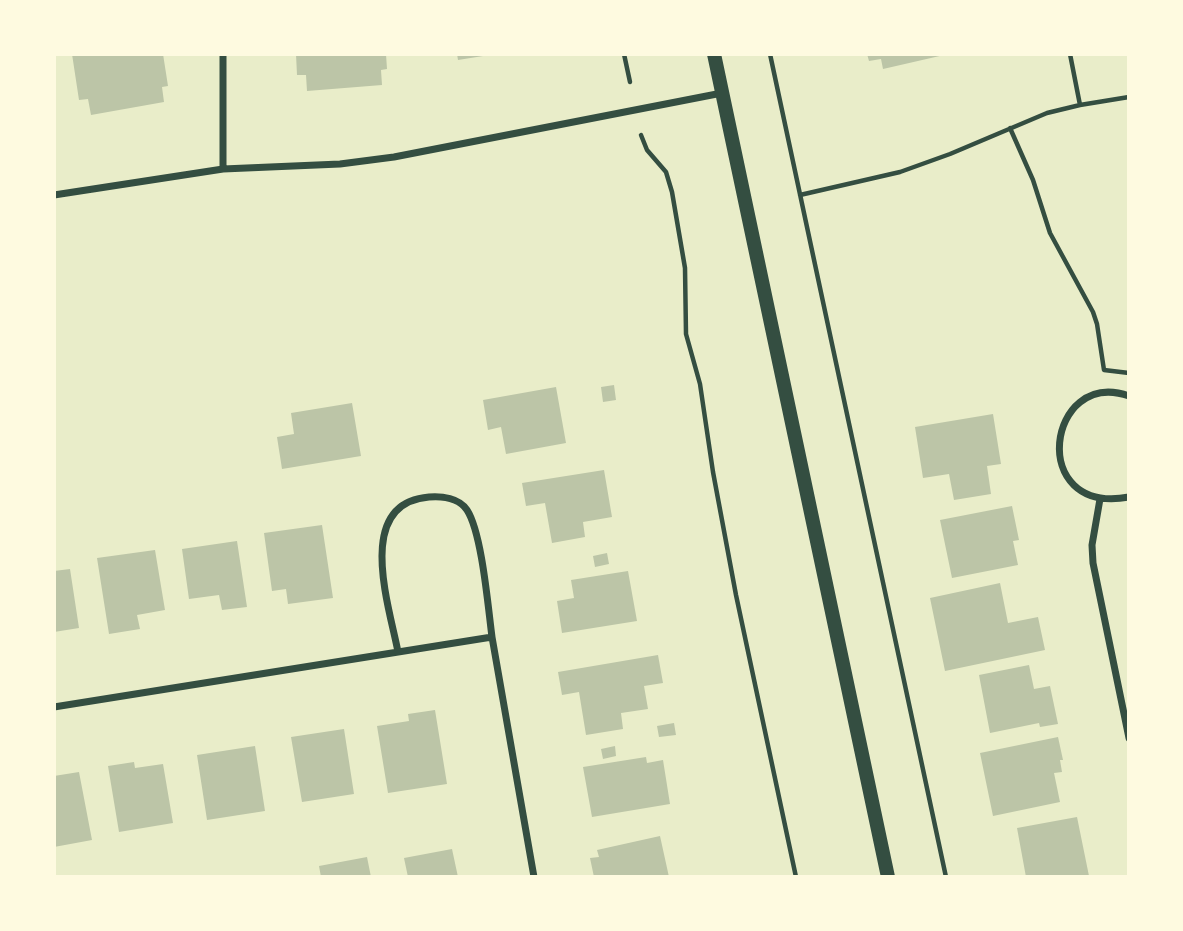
<!DOCTYPE html>
<style>
body{margin:0}
#map{position:relative;width:1183px;height:931px;overflow:hidden;background:#e9edc9;font-family:"Exo 2",sans-serif}
canvas{display:block}
.frame{position:absolute;inset:0;border:56px solid #fefae0;pointer-events:none}
</style>
<div id="map">
<canvas width="1183" height="931"></canvas>
<div class="frame"></div>
</div>
<script>
const ctx = document.querySelector('canvas').getContext('2d');
ctx.lineJoin = 'round';
function paint(path, color) {
  ctx.fillStyle = color;
  ctx.fill(path, 'evenodd');
}
function trace(path, color, width, dash) {
  ctx.strokeStyle = color;
  ctx.lineWidth = width;
  ctx.lineCap = dash ? 'butt' : 'round';
  ctx.setLineDash(dash || []);
  ctx.stroke(path);
}
paint(new Path2D(`
 M 72,54 L 163,54 L 168,86 L 162,87 L 164,102 L 91,115 L 88,99 L 79,100 Z
 M 296,54 L 386,54 L 387,69 L 381,70 L 382,85 L 307,91 L 306,75 L 297,75 Z
 M 457,54 L 482,54 L 483,56 L 458,60 Z
 M 867,54 L 944,54 L 944,55 L 883,69 L 881,59 L 869,61 Z
 M 614,385 L 616,400 L 603,402 L 601,387 Z
 M 556,387 L 566,443 L 506,454 L 501,427 L 488,430 L 483,400 Z
 M 352,403 L 361,456 L 282,469 L 277,437 L 294,434 L 291,413 Z
 M 993,414 L 1001,464 L 987,466 L 991,494 L 954,500 L 949,474 L 923,478 L 915,427 Z
 M 604,470 L 612,517 L 583,522 L 585,537 L 552,543 L 545,503 L 526,506 L 522,483 Z
 M 1012,506 L 1019,540 L 1013,541 L 1018,565 L 952,578 L 940,520 Z
 M 322,525 L 333,598 L 288,604 L 286,589 L 272,591 L 264,533 Z
 M 237,541 L 247,607 L 222,610 L 219,595 L 189,599 L 182,549 Z
 M 155,550 L 165,610 L 137,615 L 140,629 L 109,634 L 97,558 Z
 M 607,553 L 609,564 L 595,567 L 593,556 Z
 M 70,569 L 79,628 L 54,632 L 54,571 Z
 M 628,571 L 637,621 L 562,633 L 557,601 L 574,598 L 571,580 Z
 M 1000,583 L 1008,623 L 1038,617 L 1045,650 L 945,671 L 930,598 Z
 M 658,655 L 663,683 L 644,686 L 648,709 L 621,713 L 623,729 L 586,735 L 579,692 L 562,695 L 558,672 Z
 M 1029,665 L 1034,689 L 1050,686 L 1058,724 L 1040,727 L 1039,723 L 990,733 L 979,675 Z
 M 435,710 L 447,784 L 388,793 L 377,726 L 409,721 L 408,714 Z
 M 674,723 L 676,735 L 659,737 L 657,726 Z
 M 344,729 L 354,794 L 302,802 L 291,737 Z
 M 1058,737 L 1063,760 L 1060,760 L 1062,772 L 1054,773 L 1060,802 L 993,816 L 980,753 Z
 M 255,746 L 265,811 L 207,820 L 197,755 Z
 M 615,746 L 616,756 L 603,759 L 601,749 Z
 M 646,757 L 647,763 L 663,760 L 670,804 L 592,817 L 583,767 Z
 M 134,762 L 135,768 L 163,764 L 173,823 L 119,832 L 108,766 Z
 M 79,772 L 92,840 L 54,847 L 54,776 Z
 M 1077,817 L 1089,876 L 1026,877 L 1017,828 Z
 M 660,836 L 669,877 L 594,877 L 590,858 L 599,857 L 597,850 Z
 M 452,849 L 458,877 L 408,877 L 404,858 Z
 M 367,857 L 371,877 L 321,877 L 319,866 Z`), '#bcc5a7');
trace(new Path2D(`
 M 624,54 L 630,82
 M 770,54 L 946,877
 M 1070,54 L 1080,105
 M 1010,128 L 1033,180 L 1050,233 L 1093,312 L 1097,324 L 1104,370 L 1129,373
 M 641,135 L 647,150 L 666,172 L 672,192 L 685,268 L 686,334 L 700,384 L 713,472 L 736,595 L 796,877
 M 800,195 L 900,172 L 950,154 L 1047,113 L 1080,105 L 1129,97`), '#344e41', 4.5);
trace(new Path2D(`
 M 223,169 L 223,54
 M 54,195 L 223,169 L 340,164 L 394,157 L 722,93
 M 1129,396 C 1047,367 1026,516 1129,497
 M 1100,499 L 1092,545 L 1093,563 L 1129,738
 M 398,652 C 389,605 354,503 429,497 C 442,496 459,498 467,510 C 482,533 488,607 492,637
 M 54,707 L 492,637 L 534,877`), '#344e41', 7);
trace(new Path2D(`
 M 714,54 L 888,877`), '#344e41', 14);
</script>
